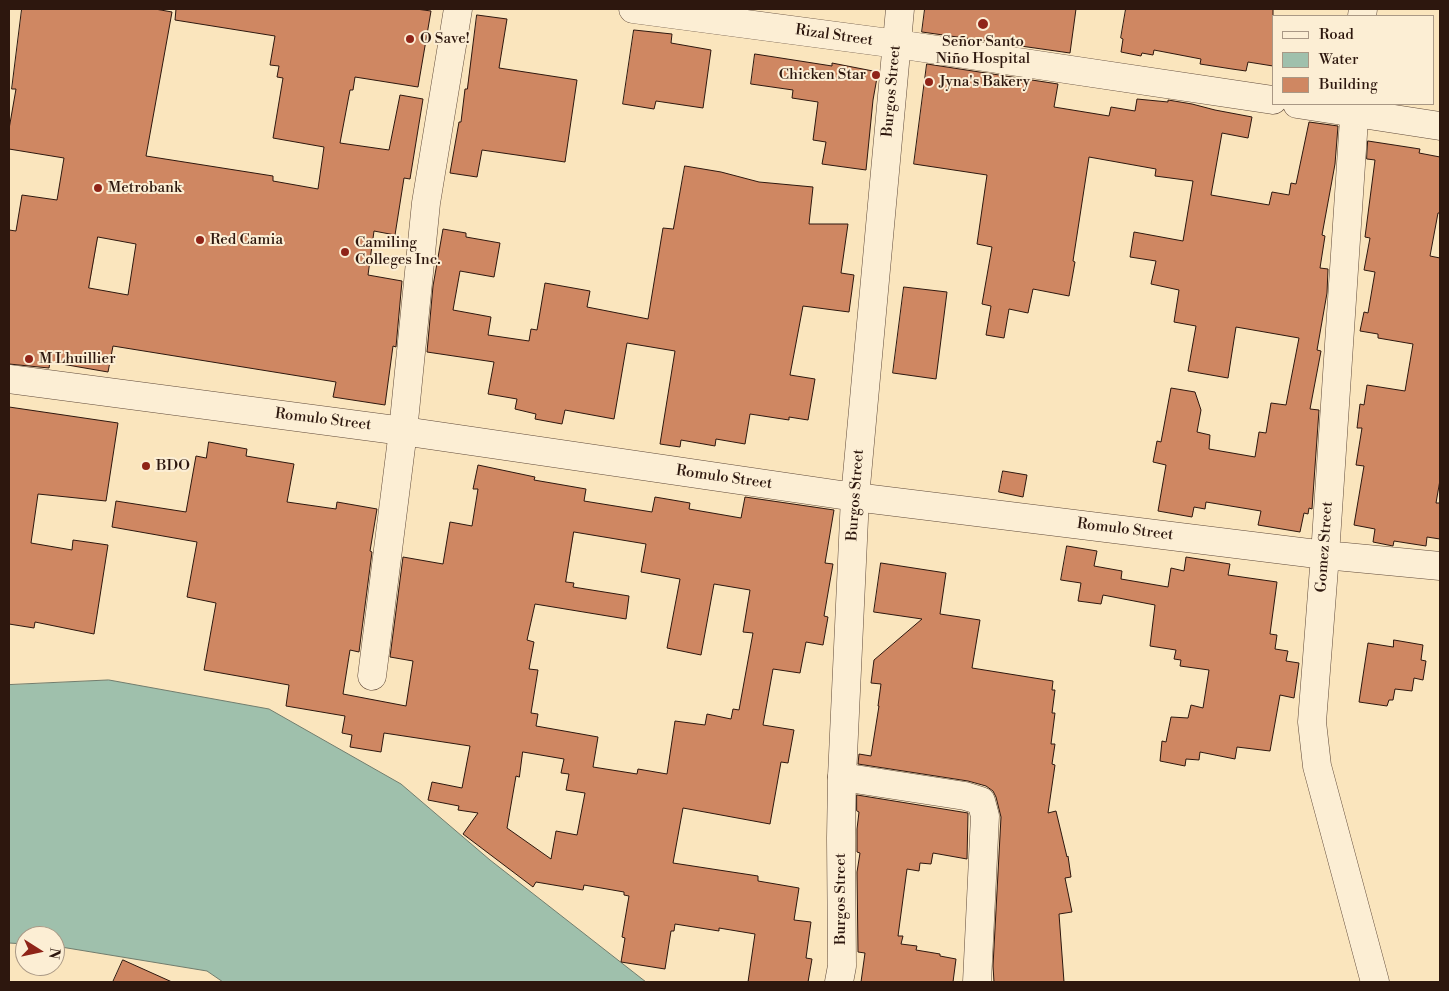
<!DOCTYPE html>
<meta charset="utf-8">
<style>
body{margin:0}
#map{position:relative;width:1449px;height:991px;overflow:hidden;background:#fae5bd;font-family:"Libre Bodoni",serif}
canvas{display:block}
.frame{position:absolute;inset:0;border:10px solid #2d170e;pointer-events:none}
.legend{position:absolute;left:1272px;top:15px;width:162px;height:90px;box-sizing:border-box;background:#fceed4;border:1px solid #a99885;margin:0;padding:6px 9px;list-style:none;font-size:15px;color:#2d170e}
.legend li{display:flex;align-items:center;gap:10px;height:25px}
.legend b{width:25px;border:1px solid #a99885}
.north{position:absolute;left:15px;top:926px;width:50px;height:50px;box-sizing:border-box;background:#fceed4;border:1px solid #a99885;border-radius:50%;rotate:100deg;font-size:14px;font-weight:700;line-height:20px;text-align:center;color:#2d170e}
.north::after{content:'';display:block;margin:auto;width:18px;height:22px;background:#8f2418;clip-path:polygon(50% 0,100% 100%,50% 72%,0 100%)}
</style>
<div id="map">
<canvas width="1449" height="991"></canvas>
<div class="frame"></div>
<ul class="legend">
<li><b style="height:6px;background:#fceed4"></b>Road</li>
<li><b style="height:14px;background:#9fc0ac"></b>Water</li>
<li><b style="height:14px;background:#cf8762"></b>Building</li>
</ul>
<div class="north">N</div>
</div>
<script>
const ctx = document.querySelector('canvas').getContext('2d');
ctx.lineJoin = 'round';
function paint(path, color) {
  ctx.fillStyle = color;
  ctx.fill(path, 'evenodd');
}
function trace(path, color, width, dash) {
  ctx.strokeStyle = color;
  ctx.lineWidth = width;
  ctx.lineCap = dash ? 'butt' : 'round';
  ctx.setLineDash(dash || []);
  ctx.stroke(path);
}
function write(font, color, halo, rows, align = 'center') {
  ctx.font = font + ' "Libre Bodoni",serif';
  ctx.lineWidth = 4;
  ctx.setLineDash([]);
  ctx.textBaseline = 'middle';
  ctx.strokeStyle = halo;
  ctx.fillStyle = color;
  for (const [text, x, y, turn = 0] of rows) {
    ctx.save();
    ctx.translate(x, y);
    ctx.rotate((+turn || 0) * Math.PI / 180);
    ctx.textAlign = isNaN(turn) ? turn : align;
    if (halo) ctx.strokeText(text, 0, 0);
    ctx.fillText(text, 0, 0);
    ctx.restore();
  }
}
const water = new Path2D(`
 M 109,680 L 269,709 L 401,784 L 490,860 L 646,982 L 223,982 L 207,971 L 55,946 L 55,936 L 25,936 L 25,944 L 9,943 L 9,685 Z`);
paint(water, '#9fc0ac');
trace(water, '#717c6d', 1);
const building = new Path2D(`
 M 22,9 L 155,9 L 172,12 L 146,156 L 273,176 L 273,181 L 318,189 L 324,147 L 273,138 L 283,78 L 277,77 L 279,66 L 270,65 L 275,36 L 175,20 L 176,9 L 416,9 L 431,11 L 418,87 L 355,77 L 353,90 L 350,90 L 340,143 L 389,150 L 400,95 L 423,99 L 410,179 L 404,178 L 395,235 L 374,231 L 368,275 L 402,281 L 396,347 L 393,346 L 385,405 L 333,397 L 336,382 L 113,346 L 108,372 L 50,362 L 49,368 L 9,364 L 9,230 L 16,231 L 22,195 L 57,200 L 64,158 L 9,149 L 9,129 L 16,89 L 12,89 ZM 98,237 L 136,244 L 128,295 L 89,288 Z
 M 925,9 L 1076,9 L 1070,53 L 922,32 Z
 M 1126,9 L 1273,9 L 1273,66 L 1248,62 L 1246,71 L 1232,69 L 1200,64 L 1201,59 L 1154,50 L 1153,55 L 1142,53 L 1141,56 L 1121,52 L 1123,39 L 1121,38 Z
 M 477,15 L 507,19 L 499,68 L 577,80 L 565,162 L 482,150 L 477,177 L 450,173 L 459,122 L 461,122 L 465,89 L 467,89 Z
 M 634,30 L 672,34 L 671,43 L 711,50 L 703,108 L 656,101 L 654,109 L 623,104 Z
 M 755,54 L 832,66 L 832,63 L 878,72 L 873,100 L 866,170 L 822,164 L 826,142 L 813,140 L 818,102 L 792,98 L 793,90 L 751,84 Z
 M 927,64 L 1058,84 L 1054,107 L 1109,116 L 1111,107 L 1135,111 L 1137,99 L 1168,102 L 1168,100 L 1192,104 L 1215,110 L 1252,117 L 1248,138 L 1222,133 L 1211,195 L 1269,205 L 1272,192 L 1289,195 L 1291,183 L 1296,184 L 1309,122 L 1338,126 L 1335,164 L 1322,235 L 1325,236 L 1320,268 L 1328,269 L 1327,293 L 1317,350 L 1321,351 L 1310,409 L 1319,410 L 1312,509 L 1309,508 L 1308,514 L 1304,513 L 1300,532 L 1258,525 L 1261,511 L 1206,502 L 1205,509 L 1194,507 L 1192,517 L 1158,511 L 1166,465 L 1153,462 L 1157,441 L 1161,442 L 1171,388 L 1195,392 L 1201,410 L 1197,432 L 1210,435 L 1209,449 L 1255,457 L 1259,432 L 1266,433 L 1271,403 L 1286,405 L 1299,338 L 1236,327 L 1228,378 L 1188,371 L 1196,326 L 1174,322 L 1179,290 L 1151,284 L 1156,261 L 1130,257 L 1134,232 L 1183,241 L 1193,181 L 1155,176 L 1156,169 L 1089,157 L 1073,261 L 1075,262 L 1069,296 L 1033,289 L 1028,313 L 1009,309 L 1004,338 L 986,335 L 991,306 L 982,304 L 992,247 L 977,244 L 987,175 L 914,164 Z
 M 1368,141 L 1420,149 L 1419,153 L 1440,157 L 1440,213 L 1438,213 L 1430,256 L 1440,258 L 1440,480 L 1436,503 L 1440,503 L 1440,539 L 1427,537 L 1426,546 L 1394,541 L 1393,546 L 1373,542 L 1375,529 L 1354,525 L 1364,466 L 1356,465 L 1362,428 L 1357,428 L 1360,404 L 1364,405 L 1367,385 L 1405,391 L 1413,344 L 1378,338 L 1378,334 L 1360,331 L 1364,312 L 1368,313 L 1375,272 L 1364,270 L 1370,238 L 1365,237 L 1375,160 L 1367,159 Z
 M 685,166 L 721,172 L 759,182 L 813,187 L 809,224 L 848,224 L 841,273 L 854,275 L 849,312 L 803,306 L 790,375 L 815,379 L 808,420 L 789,417 L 789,420 L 750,414 L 745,444 L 716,439 L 715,446 L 681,440 L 680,447 L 660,444 L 675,351 L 627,343 L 614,419 L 565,410 L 562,424 L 535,419 L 536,414 L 515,409 L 517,399 L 488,394 L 494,362 L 427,352 L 433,286 L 443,229 L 466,233 L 466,237 L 500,243 L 494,277 L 460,271 L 453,310 L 491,317 L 488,335 L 529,341 L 531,329 L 537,330 L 545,283 L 590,291 L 587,307 L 648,319 L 663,228 L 673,229 Z
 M 904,287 L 947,292 L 936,379 L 893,373 Z
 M 9,407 L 118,423 L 106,501 L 38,494 L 31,543 L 72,550 L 73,540 L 108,545 L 94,634 L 35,622 L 34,628 L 9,624 Z
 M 209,442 L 247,449 L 246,456 L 294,464 L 287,502 L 336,509 L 337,502 L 377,509 L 370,551 L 372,552 L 359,652 L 350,650 L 343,694 L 406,706 L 413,661 L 390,657 L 403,557 L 443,564 L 450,522 L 472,526 L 478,489 L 473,489 L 478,465 L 535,477 L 534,480 L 586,489 L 584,501 L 652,512 L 655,497 L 690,503 L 689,509 L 741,518 L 745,497 L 834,510 L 825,563 L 833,564 L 824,616 L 828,617 L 823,645 L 806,642 L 800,673 L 773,669 L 763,725 L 794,730 L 788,763 L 781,762 L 770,824 L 683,808 L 673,863 L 758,876 L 758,881 L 799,888 L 794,920 L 811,922 L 806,958 L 812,959 L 808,982 L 748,982 L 755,934 L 719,928 L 719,931 L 675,924 L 674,931 L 671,931 L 665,969 L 621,962 L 625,938 L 622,937 L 629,896 L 624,895 L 624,892 L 584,885 L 583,890 L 536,882 L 533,887 L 463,834 L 478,813 L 458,810 L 459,806 L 428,800 L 432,782 L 462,788 L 470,746 L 384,733 L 381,752 L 350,747 L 352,735 L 342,733 L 345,716 L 286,706 L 289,685 L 204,670 L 216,603 L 187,597 L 197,542 L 112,527 L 116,501 L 186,512 L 196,456 L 206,458 ZM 574,532 L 646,544 L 641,572 L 680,579 L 667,648 L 701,655 L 714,584 L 750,590 L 743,632 L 753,633 L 739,710 L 733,709 L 731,719 L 707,714 L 705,725 L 675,721 L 667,774 L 638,769 L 637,774 L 593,767 L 598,737 L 536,726 L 538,714 L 531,713 L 538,670 L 529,669 L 534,642 L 527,640 L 535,604 L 626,619 L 629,596 L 573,587 L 574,583 L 566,582 ZM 523,752 L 564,759 L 561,773 L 569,774 L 566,790 L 585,793 L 577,835 L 556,831 L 551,859 L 507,828 L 516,776 L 519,777 Z
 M 1003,471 L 1027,475 L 1023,497 L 999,492 Z
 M 1067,546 L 1097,551 L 1094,566 L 1122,571 L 1121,579 L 1168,587 L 1171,568 L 1184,571 L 1186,557 L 1230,564 L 1228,575 L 1277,582 L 1270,634 L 1277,635 L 1275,649 L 1288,651 L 1286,661 L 1299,663 L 1294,698 L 1280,695 L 1270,751 L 1237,747 L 1235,759 L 1200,752 L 1199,760 L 1186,759 L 1185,766 L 1160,761 L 1162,741 L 1166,742 L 1171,717 L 1188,718 L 1191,705 L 1203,708 L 1209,670 L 1180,666 L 1181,660 L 1174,659 L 1176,650 L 1150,646 L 1155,605 L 1103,595 L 1101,604 L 1078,601 L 1081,583 L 1061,580 Z
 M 881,563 L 946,573 L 940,614 L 980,620 L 972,668 L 1053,681 L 1052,690 L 1055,690 L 1052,713 L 1055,713 L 1051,744 L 1055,744 L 1052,764 L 1055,765 L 1048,813 L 1056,811 L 1067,857 L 1068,856 L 1071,877 L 1065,878 L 1072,912 L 1059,914 L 1064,982 L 994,982 L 993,966 L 1001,817 L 996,797 L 993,791 L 986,786 L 968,781 L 858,764 L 859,754 L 871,756 L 879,706 L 878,706 L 881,684 L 871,683 L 874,660 L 922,619 L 874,612 Z
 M 1394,640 L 1423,645 L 1421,660 L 1426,661 L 1423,680 L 1414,678 L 1412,691 L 1395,689 L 1393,700 L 1389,700 L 1387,706 L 1359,702 L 1368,643 L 1393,647 Z
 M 857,795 L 968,813 L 967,859 L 933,853 L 931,864 L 920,863 L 919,871 L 907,869 L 898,936 L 903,936 L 901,944 L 917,946 L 916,950 L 940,954 L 940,956 L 956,959 L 953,982 L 861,982 L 865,953 L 858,952 L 857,872 L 860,853 L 857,852 L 857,829 L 859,812 L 857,811 Z
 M 123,960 L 172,982 L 113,982 Z`);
paint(building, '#cf8762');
trace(building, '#2d170e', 1);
const minor = new Path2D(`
 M 1362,16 L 1363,9
 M 1355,104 L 1325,555 L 1312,722 L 1317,766 L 1375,982
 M 855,497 L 1325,555 L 1440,566
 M 372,676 L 403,431 L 426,203 L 458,9
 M 842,777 L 965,796 L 981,801 L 985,816 L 977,982`);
const tertiary = new Path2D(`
 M 633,9 L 897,44 L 1273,100
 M 1297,104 L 1440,126
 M 9,379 L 403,431 L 855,497
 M 839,982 L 842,966 L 841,838 L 842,777 L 855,497 L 900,9`);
trace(minor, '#604a3a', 29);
trace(tertiary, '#604a3a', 29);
trace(minor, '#fceed4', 28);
trace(tertiary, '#fceed4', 28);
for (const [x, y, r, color] of [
 [983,24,6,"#8f2418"],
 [410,39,5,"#8f2418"],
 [876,75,5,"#8f2418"],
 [929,82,5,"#8f2418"],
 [98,188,5,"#8f2418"],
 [200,240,5,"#8f2418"],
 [345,252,5,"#8f2418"],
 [29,359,5,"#8f2418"],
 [146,466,5,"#8f2418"]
]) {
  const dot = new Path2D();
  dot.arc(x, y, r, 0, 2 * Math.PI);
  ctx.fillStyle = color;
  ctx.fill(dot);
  trace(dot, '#fceed4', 2);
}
write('15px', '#2d170e', '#fceed4', [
 ["Rizal Street",834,36,8],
 ["Burgos Street",892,91,-85],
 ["Romulo Street",323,420,7],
 ["Romulo Street",724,478,8],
 ["Burgos Street",856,495,-86],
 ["Romulo Street",1125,530,7],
 ["Gomez Street",1325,547,-86],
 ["Burgos Street",841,899,-90]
]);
write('15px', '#2d170e', '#fceed4', [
 ["O Save!",420,39],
 ["Señor Santo",983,42,"center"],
 ["Niño Hospital",983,59,"center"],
 ["Chicken Star",866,75,"right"],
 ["Jyna's Bakery",939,82],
 ["Metrobank",108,188],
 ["Red Camia",210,240],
 ["Camiling",355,243],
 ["Colleges Inc.",355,260],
 ["M Lhuillier",39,359],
 ["BDO",156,466]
], 'left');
</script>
